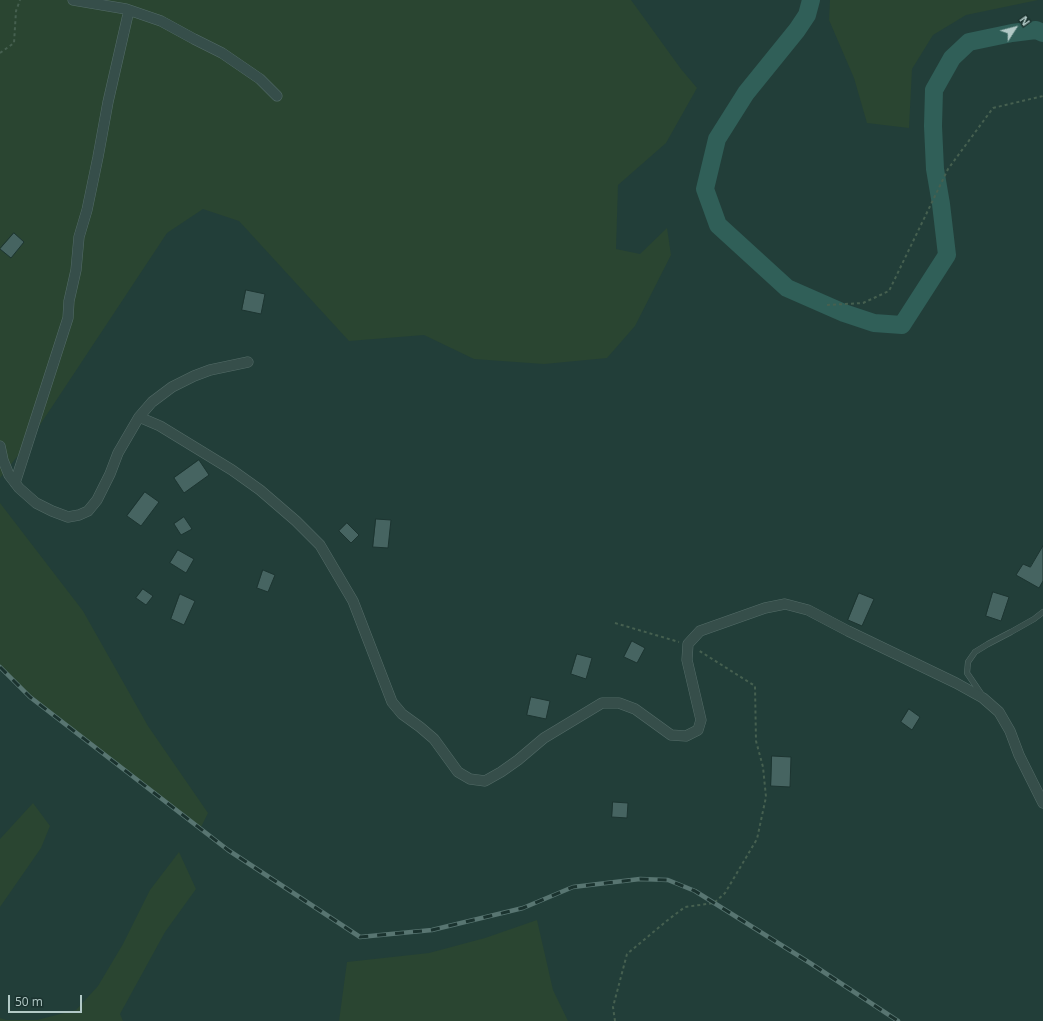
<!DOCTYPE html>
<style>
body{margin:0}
#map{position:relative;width:1043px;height:1021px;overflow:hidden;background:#223e39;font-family:"Open Sans",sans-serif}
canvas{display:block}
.north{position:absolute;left:995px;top:8px;width:40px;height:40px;-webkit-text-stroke:3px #1b332f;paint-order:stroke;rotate:54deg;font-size:11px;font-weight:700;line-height:16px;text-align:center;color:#b2c9c6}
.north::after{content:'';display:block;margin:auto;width:14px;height:18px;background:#b2c9c6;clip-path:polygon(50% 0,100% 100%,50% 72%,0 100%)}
.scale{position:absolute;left:8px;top:995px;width:74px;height:18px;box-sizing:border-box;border:2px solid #b2c9c6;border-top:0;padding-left:5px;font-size:12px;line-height:14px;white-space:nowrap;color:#b2c9c6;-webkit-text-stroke:3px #1b332f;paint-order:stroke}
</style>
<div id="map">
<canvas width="1043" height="1021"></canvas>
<div class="north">N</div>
<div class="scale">50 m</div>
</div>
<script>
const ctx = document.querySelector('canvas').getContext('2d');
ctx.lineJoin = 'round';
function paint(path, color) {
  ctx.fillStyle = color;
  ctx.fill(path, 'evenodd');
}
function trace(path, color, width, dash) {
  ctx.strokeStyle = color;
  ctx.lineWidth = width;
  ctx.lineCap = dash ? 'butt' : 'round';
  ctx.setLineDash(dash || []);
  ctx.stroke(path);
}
paint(new Path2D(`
 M 0,0 L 631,0 L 681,69 L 697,88 L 666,143 L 618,185 L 616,249 L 640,254 L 667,228 L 671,255 L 635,326 L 607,358 L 544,364 L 474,359 L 424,335 L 349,341 L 239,221 L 203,209 L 167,233 L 28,443 L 0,478 Z
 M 830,0 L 1038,0 L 966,15 L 933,35 L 912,69 L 909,128 L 867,123 L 854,78 L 829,20 Z
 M 0,503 L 83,611 L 148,726 L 208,813 L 200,829 L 30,697 L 0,667 Z
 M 33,803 L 50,826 L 41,848 L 0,907 L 0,839 Z
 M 179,852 L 196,889 L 165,932 L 120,1014 L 123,1021 L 0,1021 L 0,1018 L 6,1020 L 37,1020 L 76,1010 L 98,986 L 123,944 L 150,890 Z
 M 537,920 L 553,990 L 568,1021 L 339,1021 L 347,962 L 429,953 L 485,938 Z`), '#2a4531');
trace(new Path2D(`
 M 811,0 L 807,15 L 797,30 L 746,93 L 717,139 L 705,189 L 718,225 L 787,288 L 844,313 L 874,323 L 902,325 L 947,255 L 941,204 L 935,169 L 933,126 L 934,90 L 952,58 L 969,42 L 1012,33 L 1036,30 L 1043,33`), '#305f58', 18);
const building = new Path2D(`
 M 14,233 L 24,242 L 11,258 L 0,249 Z
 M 246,290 L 265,294 L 261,314 L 242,310 Z
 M 199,460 L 209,475 L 184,493 L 174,478 Z
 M 145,492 L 159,502 L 141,526 L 127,516 Z
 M 184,517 L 192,529 L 181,535 L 174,524 Z
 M 376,519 L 391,520 L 388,548 L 373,547 Z
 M 347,523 L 359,535 L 351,543 L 339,531 Z
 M 1043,546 L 1043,581 L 1039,588 L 1016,575 L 1023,564 L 1030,567 Z
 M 178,550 L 194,559 L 186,573 L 170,563 Z
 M 263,570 L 275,575 L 268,592 L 257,588 Z
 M 143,589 L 153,596 L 146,605 L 136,598 Z
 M 993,592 L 1009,597 L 1001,621 L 986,616 Z
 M 859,593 L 874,599 L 862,626 L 848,620 Z
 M 180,594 L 195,601 L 184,625 L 171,619 Z
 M 632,641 L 645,648 L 637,663 L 624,657 Z
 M 577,654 L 592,658 L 586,679 L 571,674 Z
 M 531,697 L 550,701 L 546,719 L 527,715 Z
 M 909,709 L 920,717 L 912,730 L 901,722 Z
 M 772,756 L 791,757 L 790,787 L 771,786 Z
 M 613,802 L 628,803 L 627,818 L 612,817 Z`);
paint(building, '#466461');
trace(building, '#1d3531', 1);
const service = new Path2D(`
 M 982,695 L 967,673 L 968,662 L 975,652 L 988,644 L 1011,632 L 1034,619 L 1043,612`);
const minor = new Path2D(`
 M 73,0 L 126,9 L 161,21 L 194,39 L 222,53 L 260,79 L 277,96
 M 139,417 L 160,426 L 232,470 L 260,490 L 296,521 L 320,545 L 353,601 L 392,702 L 402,714 L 420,727 L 434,739 L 458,772 L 470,779 L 485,781 L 501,772 L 518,760 L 544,738 L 602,703 L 619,703 L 635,709 L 671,735 L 686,736 L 698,730 L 701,720 L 687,660 L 688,644 L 700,631 L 765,608 L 785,604 L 808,610 L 848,631 L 956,683 L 983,698 L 999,712 L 1010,731 L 1019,755 L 1043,803
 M 0,446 L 3,460 L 9,475 L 19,488 L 36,503 L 52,511 L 68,517 L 79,515 L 88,511 L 97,500 L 110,474 L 118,453 L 139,417 L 152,402 L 172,387 L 194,376 L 210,370 L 248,362
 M 15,483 L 68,318 L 69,301 L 76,270 L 79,237 L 87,210 L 98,157 L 108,102 L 129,10`);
trace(service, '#546c68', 6);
trace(minor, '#546c68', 11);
trace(new Path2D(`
 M 0,53 L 14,43 L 16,11 L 20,0
 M 827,305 L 863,303 L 889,291 L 948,169 L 993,108 L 1043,96
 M 615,623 L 679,642
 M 615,1021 L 613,1007 L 627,954 L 669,919 L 685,907 L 714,903 L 725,893 L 757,839 L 766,797 L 763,767 L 756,741 L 755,686 L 698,650`), '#466050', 2, [3, 3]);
trace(service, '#364e4a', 5);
trace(minor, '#364e4a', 10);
const rail = new Path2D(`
 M 0,667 L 30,697 L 228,850 L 360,937 L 432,930 L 523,908 L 573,887 L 640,879 L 668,880 L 695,891 L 810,963 L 898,1021`);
trace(rail, '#587571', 4.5);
trace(rail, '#1b332f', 3, [9]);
</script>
